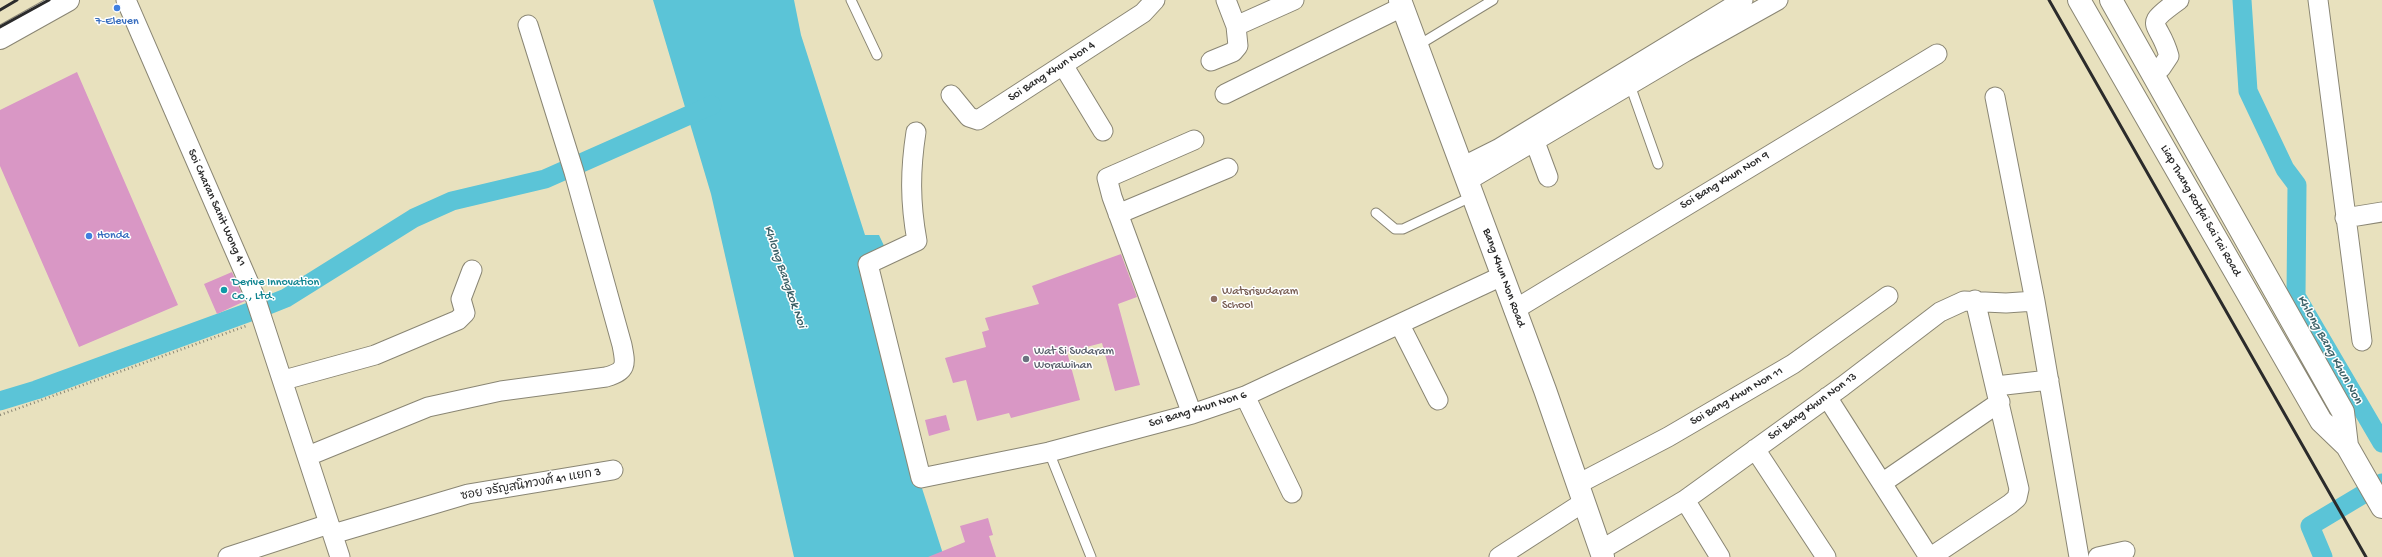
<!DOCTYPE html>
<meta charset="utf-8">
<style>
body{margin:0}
canvas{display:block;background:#e8e1be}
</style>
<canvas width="2382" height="557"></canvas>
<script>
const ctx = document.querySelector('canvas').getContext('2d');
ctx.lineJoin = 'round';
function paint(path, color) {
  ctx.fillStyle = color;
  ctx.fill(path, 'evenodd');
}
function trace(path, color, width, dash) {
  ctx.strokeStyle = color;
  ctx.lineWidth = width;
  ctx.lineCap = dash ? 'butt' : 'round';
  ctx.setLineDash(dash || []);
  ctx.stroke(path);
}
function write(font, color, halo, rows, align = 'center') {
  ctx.font = font + ' "Gochi Hand","Playpen Sans Thai",sans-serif';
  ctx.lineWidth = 3;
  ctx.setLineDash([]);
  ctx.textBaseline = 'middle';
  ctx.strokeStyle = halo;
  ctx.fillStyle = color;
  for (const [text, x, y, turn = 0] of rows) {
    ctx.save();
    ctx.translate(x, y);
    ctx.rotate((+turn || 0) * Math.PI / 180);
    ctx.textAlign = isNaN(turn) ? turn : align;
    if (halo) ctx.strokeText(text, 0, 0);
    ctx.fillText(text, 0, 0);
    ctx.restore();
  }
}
paint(new Path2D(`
 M 653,0 L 794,0 L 801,35 L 865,235 L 879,235 L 886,250 L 864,259 L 921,485 L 944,557 L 794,557 L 711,194 Z`), '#5bc4d7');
trace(new Path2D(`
 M 2242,0 L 2248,91 L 2285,169 L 2297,185 L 2296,296 L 2382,443
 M 0,401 L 36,390 L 266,306 L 286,298 L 414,218 L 452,201 L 545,179 L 712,105
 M 2323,557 L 2310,526 L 2382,483`), '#5bc4d7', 19);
paint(new Path2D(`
 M 77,72 L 178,305 L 79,347 L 0,166 L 0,110 Z
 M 1121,254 L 1137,297 L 1118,304 L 1140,385 L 1115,391 L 1102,343 L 1067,352 L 1080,400 L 1011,418 L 1009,413 L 977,421 L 966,380 L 953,383 L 945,358 L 986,347 L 982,332 L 989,330 L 985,318 L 1039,304 L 1032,286 Z
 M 232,272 L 245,301 L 217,314 L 204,284 Z
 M 946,415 L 950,430 L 929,436 L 925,420 Z
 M 988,518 L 993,535 L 989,536 L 996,557 L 928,557 L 965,542 L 960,526 Z`), '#d997c5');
const lane = new Path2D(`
 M 851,0 L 877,55
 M 1417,46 L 1493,0
 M 1630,85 L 1658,164
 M 1376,213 L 1395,229 L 1403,229 L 1473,196
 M 1049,452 L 1091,557`);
const street = new Path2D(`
 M 126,0 L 255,297 L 340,557
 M 2318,0 L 2362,341
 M 1236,26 L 1294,0
 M 1211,61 L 1233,52 L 1238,46 L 1236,26 L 1226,0
 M 1063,65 L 1103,131
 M 2152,72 L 2161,68 L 2169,56 C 2159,19 2140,28 2179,0
 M 1225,94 L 1402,7
 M 951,95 L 969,117 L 978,120 L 1143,13 L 1155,0
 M 1995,97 L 2035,301 L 2079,557
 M 916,132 C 910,171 910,202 917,241 L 868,264 L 921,478 L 1049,452 L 1192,414 L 1245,396 L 1502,276
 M 1535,142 L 1548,177
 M 1462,167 L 1498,149 L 1743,0
 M 1467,181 L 1685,52 L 1778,0
 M 1118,214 L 1228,168
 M 2345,218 L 2382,212
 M 1514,310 L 1937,54
 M 1400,325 L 1438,400
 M 284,380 L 375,355 L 458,320 L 465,313 L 461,299 L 472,270
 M 1996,386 L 2049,380
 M 1245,396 L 1292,493
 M 1827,397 L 1929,557
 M 1192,414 L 1112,197 L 1107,178 L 1194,140
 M 1755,449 L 1826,557
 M 308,456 L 428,407 L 501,391 L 606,377 C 627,371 626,365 622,345 L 574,172 L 528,25
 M 1882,483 L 2000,402
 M 1578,484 L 1668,437 L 1793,364 L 1888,296
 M 1685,500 L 1720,557
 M 333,534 L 468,494 L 613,470
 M 1601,550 L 1685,500 L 1843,386 L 1940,312 L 1964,301 L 2006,303 L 2035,301
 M 228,557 L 329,524
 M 1499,557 L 1584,502
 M 1931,557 L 2010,504 L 2017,498 L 2019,489 L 1975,300
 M 2098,557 L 2125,551`);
const secondary = new Path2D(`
 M 1400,0 L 1545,390 L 1603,557
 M 2079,0 L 2321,421 L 2347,446 L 2382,507
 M 2111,0 L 2343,412 L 2347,446`);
const primary = new Path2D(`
 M 0,38 L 68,0`);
trace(lane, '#8a8674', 11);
trace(street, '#8a8674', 21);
trace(secondary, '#8a8674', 24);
trace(primary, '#8a8674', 24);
trace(new Path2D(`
 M 0,415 L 246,326`), '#8a8674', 2.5, [1, 3]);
trace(lane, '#fff', 9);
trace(street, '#fff', 19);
trace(secondary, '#fff', 22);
trace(primary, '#fff', 22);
trace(new Path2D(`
 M 2049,0 L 2366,557
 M 0,10 L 17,0
 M 0,27 L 49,0`), '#2b2b2b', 3);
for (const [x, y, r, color] of [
 [117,8,4,"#3f7fe0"],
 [89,236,4,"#3f7fe0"],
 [224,290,4,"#0f9aa8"],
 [1214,299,4,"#8d6e63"],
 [1026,359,4,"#6b7280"]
]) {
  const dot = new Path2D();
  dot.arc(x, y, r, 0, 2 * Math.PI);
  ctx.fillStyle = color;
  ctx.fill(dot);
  trace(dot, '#fff', 1.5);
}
write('12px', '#366cbe', '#fff', [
 ["7-Eleven",117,22],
 ["Honda",97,236,"left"]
]);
write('12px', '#2b2b2b', '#fff', [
 ["Soi Bang Khun Non 4",1052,72,-33],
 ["Soi Bang Khun Non 9",1725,181,-31],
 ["Soi Charan Sanit Wong 41",216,208,66],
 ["Liap Thang Rotfai Sai Tai Road",2200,211,60],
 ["Bang Khun Non Road",1503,278,70],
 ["Soi Bang Khun Non 11",1737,397,-30],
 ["Soi Bang Khun Non 13",1813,407,-36],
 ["Soi Bang Khun Non 6",1198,410,-17],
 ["ซอย จรัญสนิทวงศ์ 41 แยก 3",531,485,-10]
]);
write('12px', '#0d838f', '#fff', [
 ["Derive Innovation",232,283],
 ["Co., Ltd.",232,297]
], 'left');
write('12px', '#785e54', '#fff', [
 ["Watsrisudaram",1222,292],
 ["School",1222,306]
], 'left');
write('12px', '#5b616d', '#fff', [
 ["Wat Si Sudaram",1034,352],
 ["Worawihan",1034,366]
], 'left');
write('italic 13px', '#3c6167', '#fff', [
 ["Khlong Bangkok Noi",784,277,71],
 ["Khlong Bang Khun Non",2329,350,61]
]);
</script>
